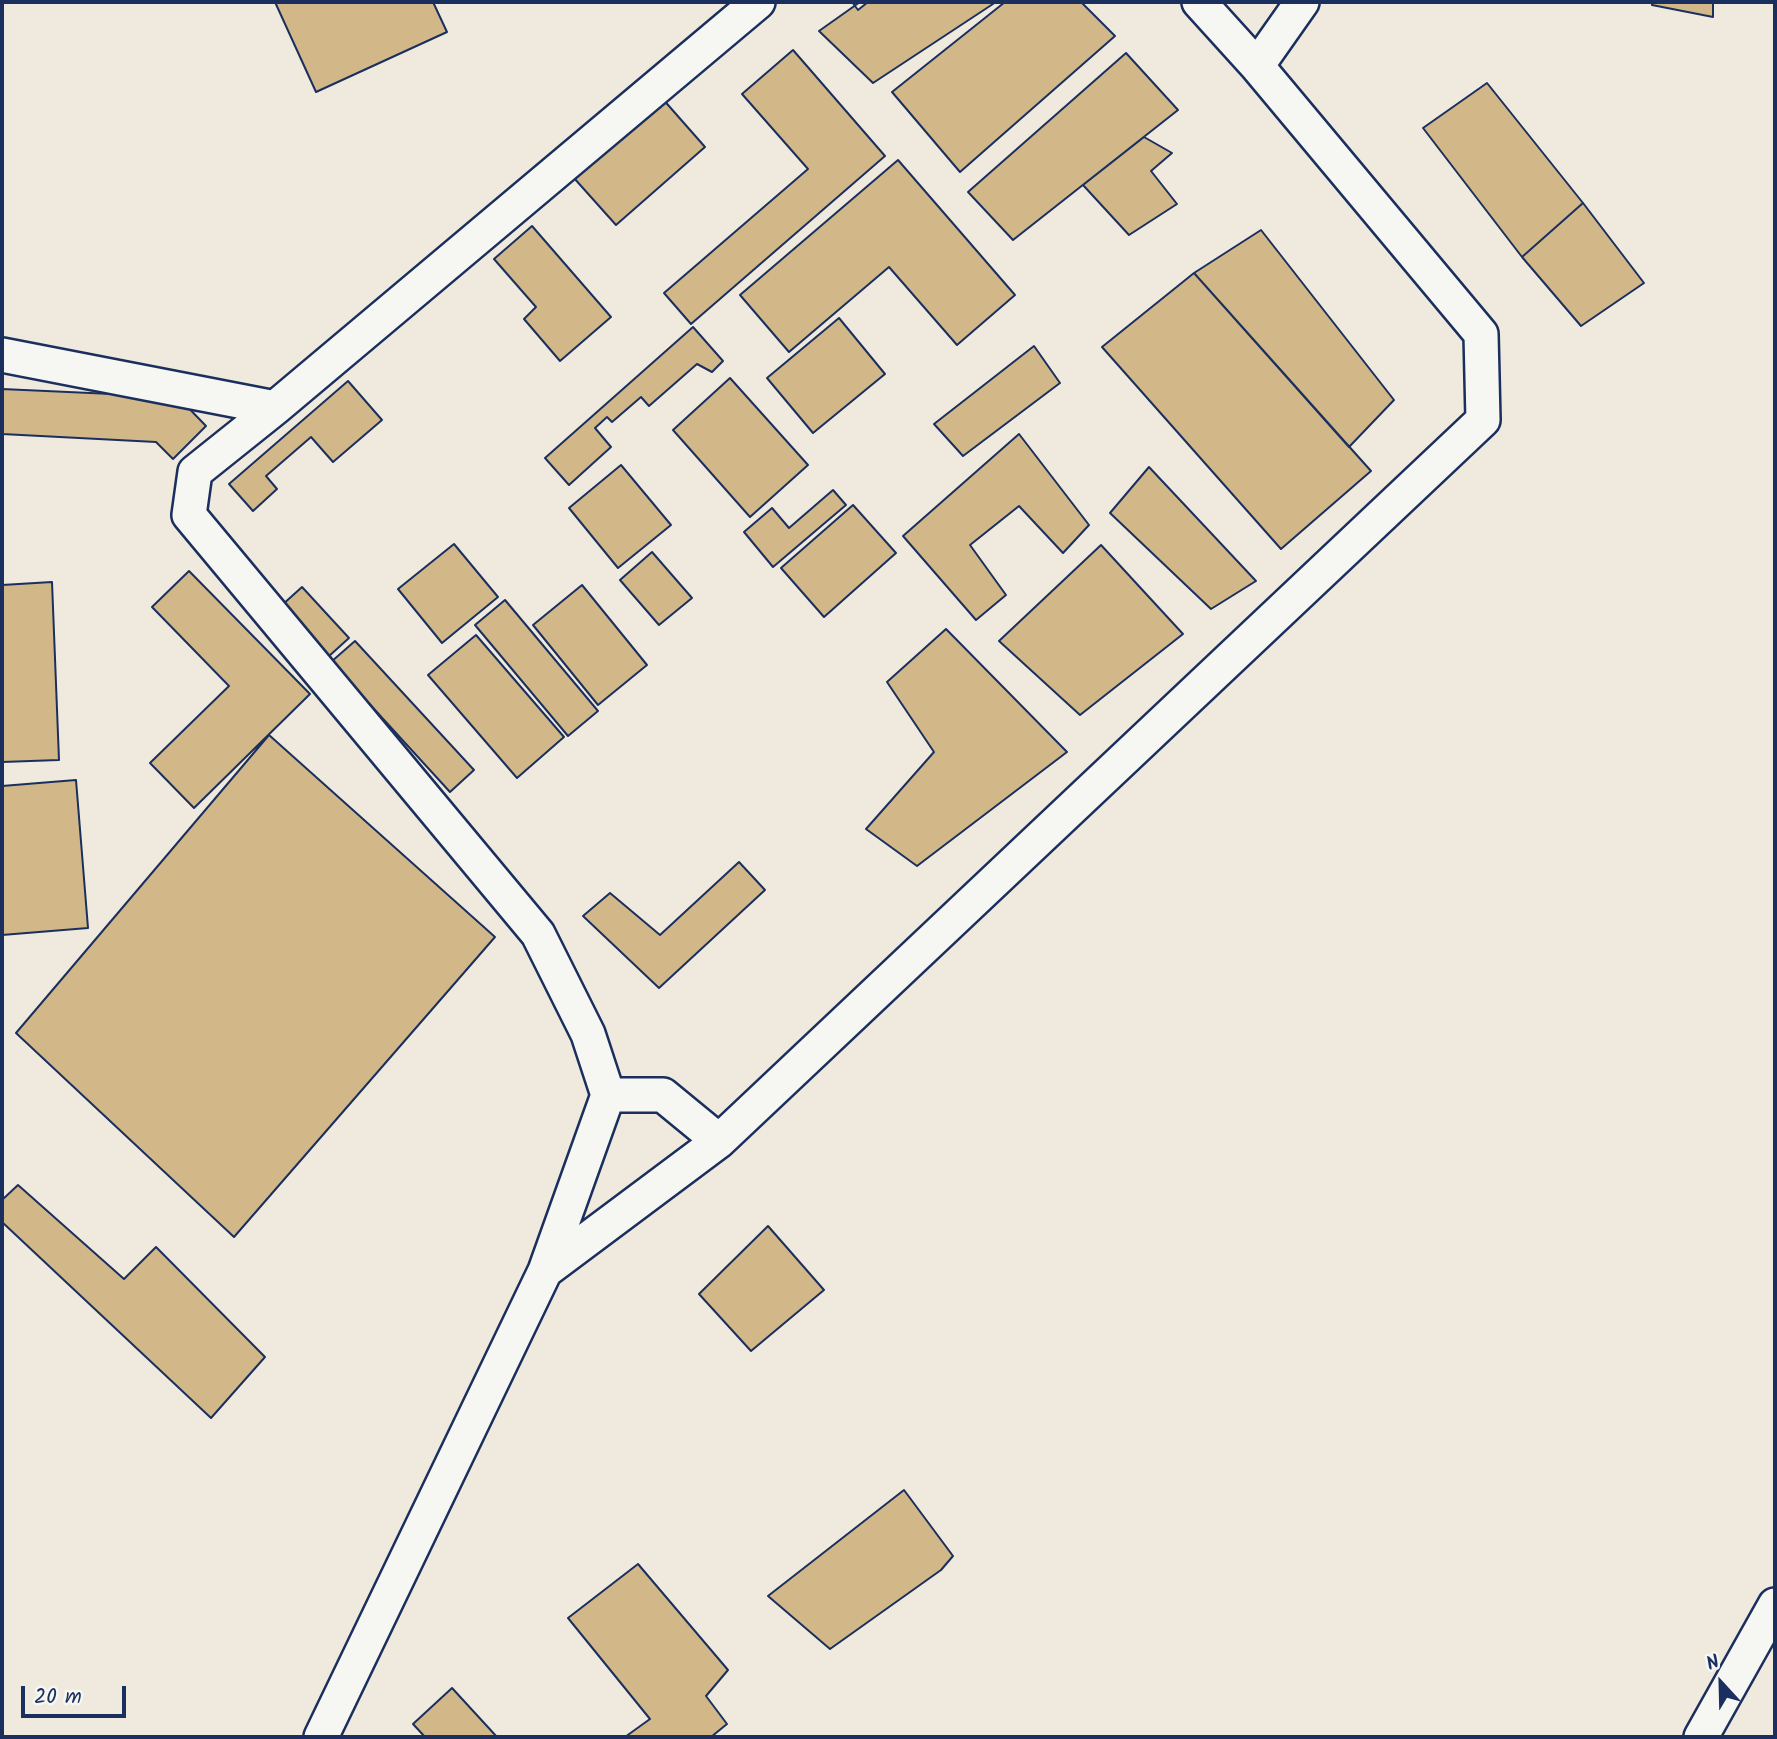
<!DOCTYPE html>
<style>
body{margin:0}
#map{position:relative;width:1777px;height:1739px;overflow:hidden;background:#efeadd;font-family:Kalam,sans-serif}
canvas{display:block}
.frame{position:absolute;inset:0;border:4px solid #1b2f5e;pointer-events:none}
.north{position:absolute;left:1686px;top:1648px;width:70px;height:70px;-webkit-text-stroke:5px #f6f6f2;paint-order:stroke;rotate:338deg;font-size:19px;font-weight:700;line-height:28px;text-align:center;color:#1b2f5e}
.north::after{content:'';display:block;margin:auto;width:24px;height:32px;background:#1b2f5e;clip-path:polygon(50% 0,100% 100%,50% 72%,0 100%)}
.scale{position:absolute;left:21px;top:1686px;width:105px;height:32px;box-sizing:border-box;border:4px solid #1b2f5e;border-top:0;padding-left:9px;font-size:21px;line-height:24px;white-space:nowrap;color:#1b2f5e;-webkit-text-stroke:5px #f6f6f2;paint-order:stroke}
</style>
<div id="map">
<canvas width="1777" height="1739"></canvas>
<div class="frame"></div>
<div class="north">N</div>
<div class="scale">20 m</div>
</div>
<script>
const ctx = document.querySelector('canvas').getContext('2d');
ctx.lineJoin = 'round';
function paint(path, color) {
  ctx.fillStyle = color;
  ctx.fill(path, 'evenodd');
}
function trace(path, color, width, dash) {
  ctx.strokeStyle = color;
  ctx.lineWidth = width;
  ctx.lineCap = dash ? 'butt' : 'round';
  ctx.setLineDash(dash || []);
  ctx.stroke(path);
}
const building = new Path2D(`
 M 275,2 L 433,2 L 447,32 L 316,92 Z
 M 852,2 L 868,2 L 858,10 Z
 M 860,2 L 996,2 L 873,83 L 819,31 Z
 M 1005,2 L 1081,2 L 1115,36 L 960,172 L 892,92 Z
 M 1652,2 L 1713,2 L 1713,17 L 1652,5 Z
 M 793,50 L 885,156 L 691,324 L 664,293 L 808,169 L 742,94 Z
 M 1126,53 L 1178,110 L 1013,240 L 968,192 Z
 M 1487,83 L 1583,203 L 1522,257 L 1423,128 Z
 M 654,89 L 705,147 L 616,225 L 565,168 Z
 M 1144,137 L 1172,153 L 1151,171 L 1177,204 L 1129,235 L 1083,185 Z
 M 898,160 L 1015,295 L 957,345 L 889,267 L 789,352 L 740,295 Z
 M 1583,203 L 1644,283 L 1581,326 L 1522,257 Z
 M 532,226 L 611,317 L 560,361 L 524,319 L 536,307 L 494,259 Z
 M 1261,230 L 1394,400 L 1349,447 L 1194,273 Z
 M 1194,273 L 1371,471 L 1281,549 L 1102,347 Z
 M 839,318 L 885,374 L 813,433 L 767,378 Z
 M 693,327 L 723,361 L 712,372 L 697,364 L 649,406 L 641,397 L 612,422 L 607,417 L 595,428 L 611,447 L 569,485 L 545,458 Z
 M 1034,346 L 1060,383 L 963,456 L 934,424 Z
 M 730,378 L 808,465 L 750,517 L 673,430 Z
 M 348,381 L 382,420 L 333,462 L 311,437 L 266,476 L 277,489 L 253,511 L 229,484 Z
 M 2,389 L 178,397 L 206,426 L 173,459 L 156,442 L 2,434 Z
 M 1019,434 L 1089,525 L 1063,553 L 1019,506 L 970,545 L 1006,595 L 976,620 L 903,536 Z
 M 621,465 L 671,525 L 618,568 L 569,508 Z
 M 1149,467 L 1256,581 L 1211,609 L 1110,513 Z
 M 833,490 L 846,505 L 773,567 L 744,532 L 772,508 L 789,528 Z
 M 853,505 L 896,553 L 824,617 L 781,568 Z
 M 454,544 L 498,597 L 442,643 L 398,589 Z
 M 1101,545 L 1183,634 L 1080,715 L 999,641 Z
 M 652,552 L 692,598 L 659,625 L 620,580 Z
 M 189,571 L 310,694 L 194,808 L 150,763 L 229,686 L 152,607 Z
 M 52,582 L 59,760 L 2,762 L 2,585 Z
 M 582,585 L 647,665 L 598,705 L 533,625 Z
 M 302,587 L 349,638 L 328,657 L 281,606 Z
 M 505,600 L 598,711 L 568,736 L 475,625 Z
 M 946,629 L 1067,752 L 917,866 L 866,829 L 934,752 L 887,682 Z
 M 476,635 L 564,737 L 517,778 L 428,675 Z
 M 355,641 L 474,770 L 450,792 L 331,662 Z
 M 269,735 L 495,937 L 234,1237 L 16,1033 Z
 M 76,780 L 88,928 L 2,935 L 2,786 Z
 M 739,862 L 765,890 L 659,988 L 583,916 L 610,893 L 660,935 Z
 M 18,1185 L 124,1279 L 156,1247 L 265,1357 L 211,1418 L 2,1222 L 2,1200 Z
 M 768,1226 L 824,1290 L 751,1351 L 699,1294 Z
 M 904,1490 L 953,1556 L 941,1570 L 830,1649 L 768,1596 Z
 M 638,1564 L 728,1670 L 706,1696 L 727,1724 L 711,1737 L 625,1737 L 650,1719 L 568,1618 Z
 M 452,1688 L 497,1737 L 425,1737 L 413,1724 Z`);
paint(building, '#d2b888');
trace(building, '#1b2f5e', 2);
const minor = new Path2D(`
 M 1257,66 L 1302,2
 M 2,355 L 275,408
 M 608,1095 L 663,1095 L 719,1141
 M 545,1271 L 719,1141 L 1483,420 L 1481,334 L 1257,66 L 1199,2
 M 321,1737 L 545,1271 L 608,1095 L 588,1034 L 538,934 L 189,515 L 195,472 L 275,408 L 758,2
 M 1701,1737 L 1775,1605`);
trace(minor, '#1b2f5e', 38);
trace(minor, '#f6f6f2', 33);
</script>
